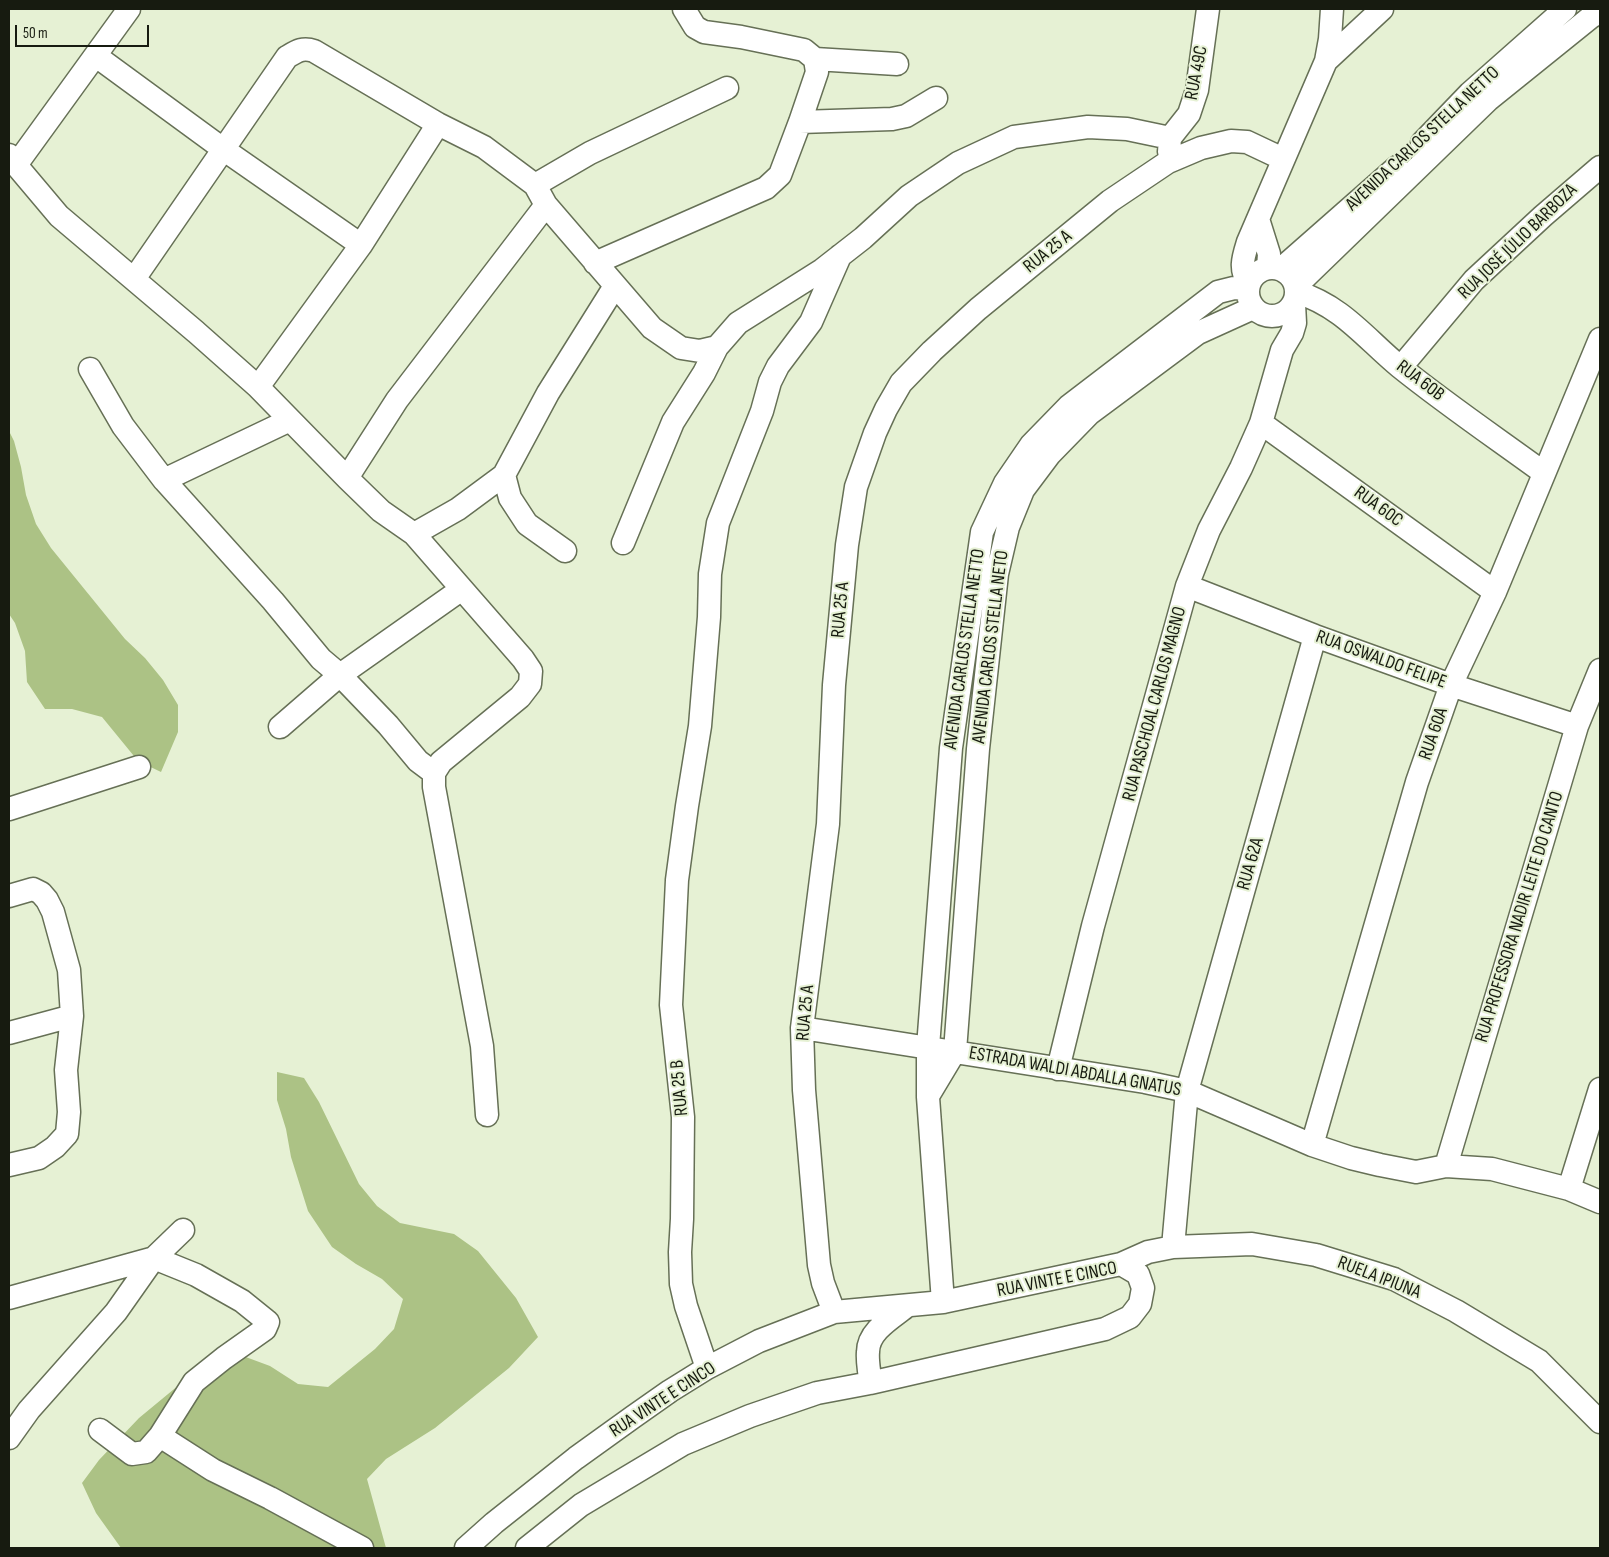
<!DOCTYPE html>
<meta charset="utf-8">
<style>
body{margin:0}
#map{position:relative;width:1609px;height:1557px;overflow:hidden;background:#e6f1d4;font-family:"Sofia Sans Condensed",sans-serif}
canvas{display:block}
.frame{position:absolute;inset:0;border:10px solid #171b10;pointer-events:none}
.scale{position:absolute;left:15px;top:25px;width:134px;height:22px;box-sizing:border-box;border:2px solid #171b10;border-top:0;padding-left:6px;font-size:15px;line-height:18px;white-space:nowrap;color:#171b10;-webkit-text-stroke:4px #e6f1d4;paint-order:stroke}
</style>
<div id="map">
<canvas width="1609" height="1557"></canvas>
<div class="frame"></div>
<div class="scale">50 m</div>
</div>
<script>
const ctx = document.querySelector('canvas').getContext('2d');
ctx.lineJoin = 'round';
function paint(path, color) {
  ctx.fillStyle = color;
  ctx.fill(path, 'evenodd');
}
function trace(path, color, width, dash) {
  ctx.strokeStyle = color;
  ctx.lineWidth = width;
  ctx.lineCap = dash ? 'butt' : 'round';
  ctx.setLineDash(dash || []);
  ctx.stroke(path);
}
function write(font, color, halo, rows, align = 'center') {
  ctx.font = font + ' "Sofia Sans Condensed",sans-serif';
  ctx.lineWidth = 4;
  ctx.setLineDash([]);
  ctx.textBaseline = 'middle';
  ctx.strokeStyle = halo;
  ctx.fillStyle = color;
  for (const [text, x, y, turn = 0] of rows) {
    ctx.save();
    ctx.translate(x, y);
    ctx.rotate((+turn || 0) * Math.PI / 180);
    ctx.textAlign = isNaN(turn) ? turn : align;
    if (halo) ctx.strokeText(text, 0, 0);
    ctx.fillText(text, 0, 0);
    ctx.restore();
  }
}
paint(new Path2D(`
 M 9,431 L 14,441 L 21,467 L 26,495 L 36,524 L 51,548 L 125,639 L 145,658 L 163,680 L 178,705 L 178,732 L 161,772 L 138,761 L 102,717 L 72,709 L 45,709 L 27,682 L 25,651 L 15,623 L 9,614 Z
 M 277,1072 L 304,1078 L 319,1102 L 359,1184 L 377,1206 L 400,1223 L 454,1234 L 478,1251 L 516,1298 L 538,1337 L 509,1368 L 435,1428 L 386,1459 L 367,1479 L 386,1548 L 121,1548 L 96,1513 L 82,1483 L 99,1460 L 139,1418 L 185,1380 L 243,1356 L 270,1366 L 298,1384 L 328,1387 L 375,1349 L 394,1329 L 403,1299 L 382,1279 L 356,1264 L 332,1247 L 308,1211 L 291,1157 L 286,1129 L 277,1100 Z`), '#acc285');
const minor = new Path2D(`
 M 684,9 L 695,27 L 704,32 L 741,37 L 804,50 L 815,59 L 897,64
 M 96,56 L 223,149 L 361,245
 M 1326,61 L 1382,9
 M 800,122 L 892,119 L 906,116 L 936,98
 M 1422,143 L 1470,93 L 1565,9
 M 1169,152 L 1170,138 L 1189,114 L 1197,90 L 1208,9
 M 9,155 L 16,165 L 59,216 L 196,332 L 258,387 L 347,478 L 381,511 L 414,534 L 523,659 L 531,671 L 530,684 L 520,697 L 441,762 L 434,773 L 434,787 L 482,1046 L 487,1115
 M 16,165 L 129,9
 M 535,185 L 590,153 L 727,88
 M 1258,219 L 1269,254 L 1268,268
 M 595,263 L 766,188 L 780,175 L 800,122 L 817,72 L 815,59
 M1248 292a24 24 0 1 1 48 0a24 24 0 1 1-48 0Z
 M 1281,269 L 1397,167
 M 134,279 L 287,57 C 297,51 303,47 314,51 L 438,124 L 484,147 L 535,185 L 546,205 L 652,328 L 681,348 L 700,351 L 717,347
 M 1249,284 C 1239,269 1243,258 1248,242 L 1326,61 L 1330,39 L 1332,9
 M 1296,286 L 1488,100 L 1591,17 L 1600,12
 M 1297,292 C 1343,307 1364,337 1400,367 C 1446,404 1496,438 1544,473
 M 1401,367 L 1474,280 L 1543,216 L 1600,167
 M 90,369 L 123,426 L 164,480 L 273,601 L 321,659 L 340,675 L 388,725 L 418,761 L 434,773
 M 258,387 L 361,245 L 438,124
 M 1261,423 L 1495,592
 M 504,475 L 510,498 L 527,524 L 565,551
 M 347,478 L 397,400 L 546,205
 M 164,480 L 290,420
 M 414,534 L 458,509 L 504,475 L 548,393 L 615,286
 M 623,543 L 673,422 L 704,373 L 717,347 L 738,323 L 822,270 L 863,238 L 909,196 L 958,163 L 1014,137 L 1088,127 L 1127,129 L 1170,138
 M 1187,586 L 1315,636 L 1451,685 L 1577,726
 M 280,727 L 340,675 L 462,589
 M 9,809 L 139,767
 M 9,896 L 33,889 L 41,893 L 47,900 L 53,912 L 69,970 L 72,1016 L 66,1070 L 69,1112 L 67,1134 L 55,1147 L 39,1158 L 9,1165
 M 802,1028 L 1145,1082 L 1187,1091 L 1312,1145 L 1351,1158 L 1380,1165 L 1416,1172 L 1446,1166 L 1492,1169 L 1569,1189 L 1600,1202
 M 9,1033 L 72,1016
 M 1058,1069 L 1093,926 L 1187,586 L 1209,530 L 1241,468 L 1261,423 L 1282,350 L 1292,333 L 1295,323 L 1294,304
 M 928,1096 L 955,1051 L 978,749 L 997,574 L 1008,527 L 1023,490 L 1050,454 L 1089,414 L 1198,333 L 1253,308
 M 1312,1145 L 1417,782 L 1451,685 L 1495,592 L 1600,339
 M 1446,1166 L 1577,726 L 1600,670
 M 1569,1189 L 1600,1089
 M 1173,1247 L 1187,1091 L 1315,636
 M 1121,1264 L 1148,1252 L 1173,1247 L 1252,1244 L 1316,1255 L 1394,1279 L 1456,1311 L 1539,1361 L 1600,1422
 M 9,1298 L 154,1258 L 196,1275 L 242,1301 L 268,1322 L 265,1329 L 224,1358 L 194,1382 L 160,1436 L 146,1452 L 132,1454 L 100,1430
 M 943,1302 L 928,1097 L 928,1047 L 951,748 L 982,532 L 1005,483 L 1031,445 L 1069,406 L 1218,292 L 1234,288 L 1247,289
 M 834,1312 L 823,1283 L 819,1265 L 804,1090 L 802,1028 L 828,824 L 834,685 L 847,545 L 856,487 L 875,433 L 886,409 L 901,383 L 932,351 L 978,309 L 1110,201 L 1168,162 L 1201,148 L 1231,141 L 1247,142 L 1283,159
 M 707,1368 L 686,1306 L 681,1284 L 680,1252 L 682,1219 L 683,1117 L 671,1005 L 677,880 L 687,806 L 700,726 L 709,617 L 710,574 L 718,523 L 762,411 L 770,382 L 778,366 L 811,322 L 840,256
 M 870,1383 C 870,1373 867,1362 868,1352 C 868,1331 892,1318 907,1306
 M 160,1436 L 213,1470 L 270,1498 L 362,1548
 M 9,1438 L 29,1410 L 116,1312 L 154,1258 L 183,1230
 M 466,1548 L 494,1523 L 576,1458 L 633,1417 L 670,1391 L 707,1368 L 759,1341 L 834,1312 L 943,1302 L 1121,1264 L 1138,1274 L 1143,1288 L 1140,1304 L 1130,1317 L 1105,1329 L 870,1383 L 817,1393 L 750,1416 L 683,1444 L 581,1505 L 527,1548`);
trace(minor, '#667056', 25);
trace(minor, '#fff', 22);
write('19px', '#171b10', '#e6f1d4', [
 ["RUA 49C",1197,73,-79],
 ["AVENIDA CARLOS STELLA NETTO",1423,139,-43],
 ["RUA JOSÉ JÚLIO BARBOZA",1518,242,-44],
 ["RUA 25 A",1048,252,-39],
 ["RUA 60B",1420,381,37],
 ["RUA 60C",1378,507,36],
 ["RUA 25 A",841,610,-85],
 ["AVENIDA CARLOS STELLA NETO",991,647,-83],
 ["AVENIDA CARLOS STELLA NETTO",965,649,-82],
 ["RUA OSWALDO FELIPE",1381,660,20],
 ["RUA PASCHOAL CARLOS MAGNO",1155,704,-75],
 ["RUA 60A",1434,734,-71],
 ["RUA 62A",1251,864,-74],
 ["RUA PROFESSORA NADIR LEITE DO CANTO",1520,917,-73],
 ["RUA 25 A",806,1013,-85],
 ["ESTRADA WALDI ABDALLA GNATUS",1075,1072,10],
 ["RUA 25 B",680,1088,-95],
 ["RUELA IPIUNA",1379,1278,21],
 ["RUA VINTE E CINCO",1057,1280,-11],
 ["RUA VINTE E CINCO",663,1400,-33]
]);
</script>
